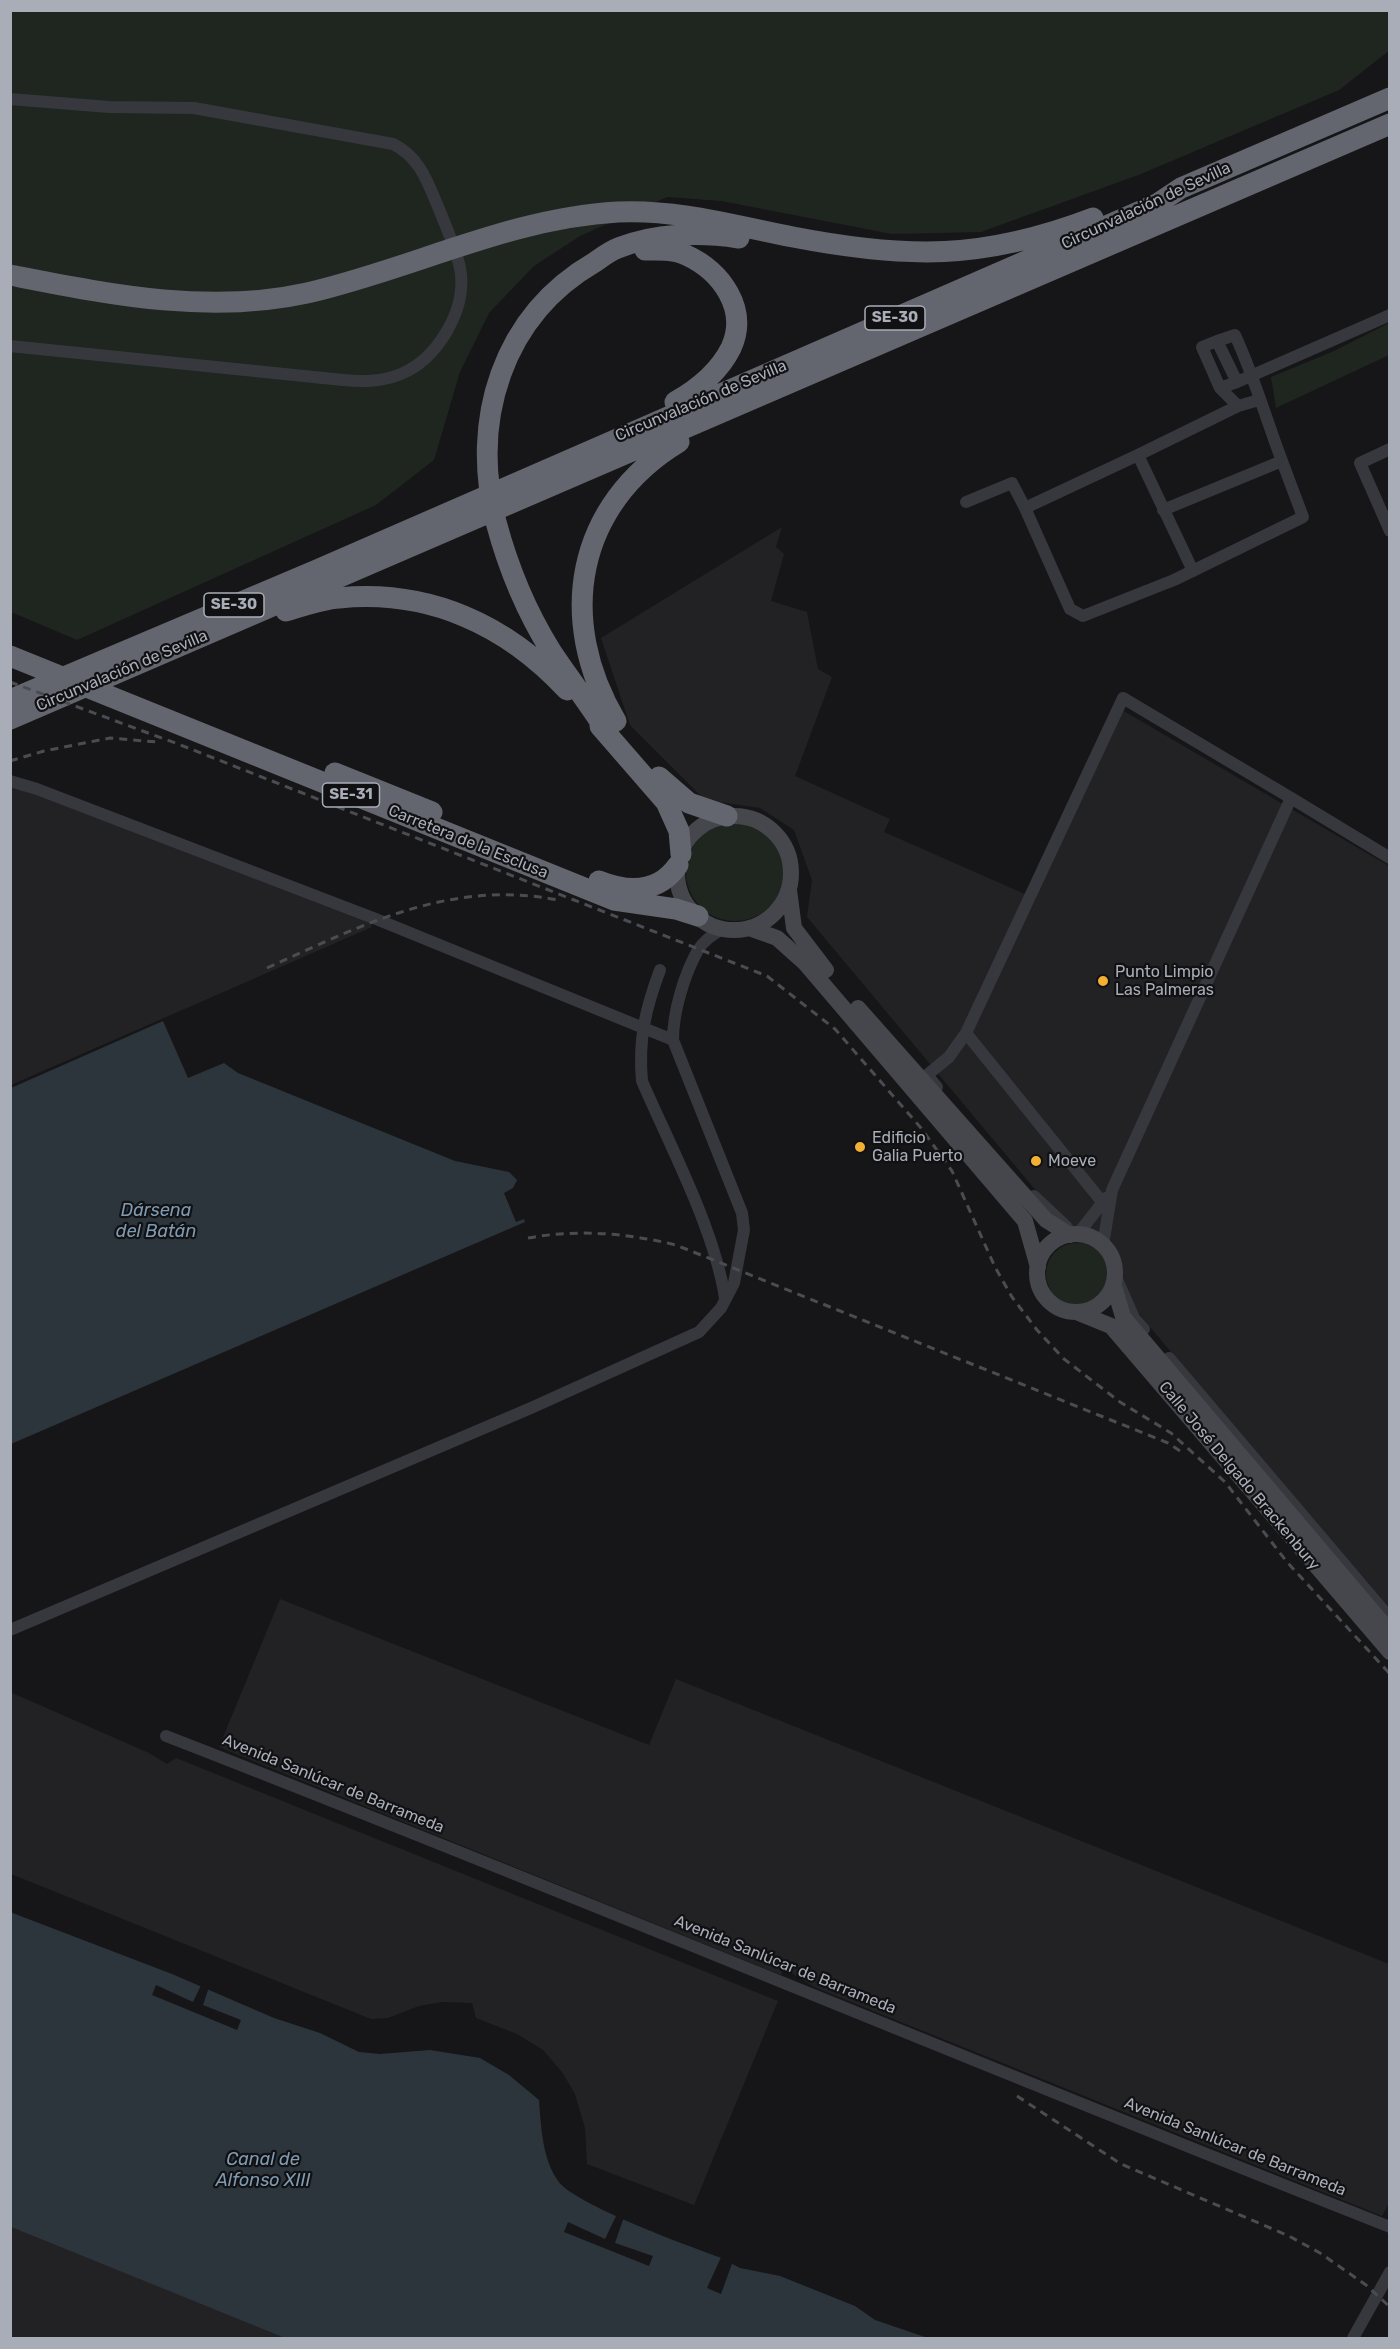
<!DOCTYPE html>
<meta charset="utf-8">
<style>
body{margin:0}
#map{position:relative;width:1400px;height:2349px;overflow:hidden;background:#161618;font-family:Rubik,sans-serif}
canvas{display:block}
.frame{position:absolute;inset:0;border:12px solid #a8adb8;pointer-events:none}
</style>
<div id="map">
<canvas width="1400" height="2349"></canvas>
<div class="frame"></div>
</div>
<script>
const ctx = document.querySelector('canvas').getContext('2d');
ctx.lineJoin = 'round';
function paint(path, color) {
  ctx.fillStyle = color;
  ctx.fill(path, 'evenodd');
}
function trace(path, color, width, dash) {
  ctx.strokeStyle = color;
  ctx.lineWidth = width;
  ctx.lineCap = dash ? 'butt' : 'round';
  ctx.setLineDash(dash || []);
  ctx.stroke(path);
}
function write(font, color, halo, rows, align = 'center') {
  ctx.font = font + ' Rubik,sans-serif';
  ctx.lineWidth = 4.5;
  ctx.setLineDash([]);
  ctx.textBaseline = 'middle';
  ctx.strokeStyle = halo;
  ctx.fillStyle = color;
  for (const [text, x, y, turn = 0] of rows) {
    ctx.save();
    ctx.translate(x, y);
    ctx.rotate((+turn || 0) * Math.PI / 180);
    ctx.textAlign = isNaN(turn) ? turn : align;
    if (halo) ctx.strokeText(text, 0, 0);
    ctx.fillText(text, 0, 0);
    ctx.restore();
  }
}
paint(new Path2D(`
 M 782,527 L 776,547 L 784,554 L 771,601 L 807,612 L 818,669 L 832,677 L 795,776 L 890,819 L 884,832 L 1034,898 L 1122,710 L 1389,866 L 1389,1607 L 1186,1370 L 807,917 L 812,880 L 794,830 L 760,808 L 705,800 L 630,725 L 601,638 Z
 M 10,786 L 32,791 L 368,920 L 372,927 L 11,1085 Z
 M 280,1599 L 649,1745 L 676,1679 L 1389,1964 L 1389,2203 L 1382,2216 L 814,1987 L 784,1968 L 781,1975 L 219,1747 Z
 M 10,1692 L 149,1753 L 167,1764 L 176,1758 L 778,2001 L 694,2205 L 587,2164 L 585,2128 L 575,2094 L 562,2072 L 543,2050 L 517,2034 L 476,2018 L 472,2003 L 442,2002 L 419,2006 L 388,2018 L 371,2019 L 11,1874 Z
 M 11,2227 L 286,2338 L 11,2338 Z`), '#222225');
paint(new Path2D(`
 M 1389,10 L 1390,50 L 1339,90 L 1141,174 L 981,232 L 892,234 L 721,201 L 667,197 L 580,236 L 534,266 L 489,313 L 460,372 L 434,460 L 376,505 L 77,640 L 11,612 L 10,11 Z
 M 1389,323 L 1389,355 L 1276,408 L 1271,377 L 1334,351 Z
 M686 872a49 49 0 1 1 98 0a49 49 0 1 1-98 0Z
 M1046 1274a31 31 0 1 1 62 0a31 31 0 1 1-62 0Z`), '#1e261f');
paint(new Path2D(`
 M 163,1021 L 188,1078 L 224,1063 L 238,1073 L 455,1161 L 509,1172 L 517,1180 L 513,1188 L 504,1193 L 516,1222 L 524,1219 L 525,1222 L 11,1444 L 11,1088 Z
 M 10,1912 L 172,1974 L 274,2018 L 320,2033 L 359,2052 L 380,2054 L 430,2050 L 480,2058 L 509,2075 L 539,2100 C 541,2126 542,2158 558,2181 C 574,2204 688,2246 719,2257 L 740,2268 L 780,2276 L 855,2306 L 875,2320 L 928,2338 L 285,2338 L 11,2227 Z`), '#2c353c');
paint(new Path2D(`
 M 202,1983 L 209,1987 L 203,2005 L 241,2020 L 237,2030 L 152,1995 L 156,1985 L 193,2002 Z
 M 617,2214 L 624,2217 L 615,2243 L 653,2256 L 649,2266 L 564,2232 L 568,2222 L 605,2239 Z
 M 722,2255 L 733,2261 L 721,2294 L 707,2288 Z`), '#161618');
trace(new Path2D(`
 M 10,99 L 109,107 L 194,108 L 393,144 C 420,157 428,183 439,209 C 447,230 458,252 461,274 C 465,312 437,359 401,374 C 381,382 363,382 343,380 L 10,346
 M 1217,341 L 1202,347 L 1220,388 L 1237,382
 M 1220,388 L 1238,406
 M 1390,449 L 1360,463 L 1390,531
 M 1138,455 L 1025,508 L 1070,609 L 1083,616 L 1174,580 L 1303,517 L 1282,461
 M 966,502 L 1012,483 L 1025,508
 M 1163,510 L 1282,461 C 1266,419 1254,376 1235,335 L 1217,341 L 1237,382 L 1253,375 L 1390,315
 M 1193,571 L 1138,455 L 1238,406 L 1259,400
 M 10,781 L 37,789 L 376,919 L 673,1040
 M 1291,798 L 1390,858
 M 660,970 C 646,1007 638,1040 642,1081 C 670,1146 714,1228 725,1298
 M 937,1087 L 927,1075 L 949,1057 L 966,1033
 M 1034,1196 L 1067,1227
 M 1103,1203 L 966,1033 L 1123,698 L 1291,798 L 1112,1190 L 1103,1245
 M 1078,1234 L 1106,1198
 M 1115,1275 L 1134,1318 L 1144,1329
 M 1169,1358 L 1390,1618
 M 10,1630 L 531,1408 L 699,1332 L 721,1308 L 734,1283 L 744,1230 L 742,1213 L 673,1040 C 673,1012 684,975 698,950 C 704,940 713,934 723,929
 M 166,1736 C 576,1895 981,2066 1390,2227
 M 1353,2338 L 1390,2272`), '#37383d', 12);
trace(new Path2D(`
 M677 873a57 57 0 1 1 114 0a57 57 0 1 1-114 0Z
 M 789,890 L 794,928 L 826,970
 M 749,928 L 777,938 L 805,963 L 1025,1221 L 1038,1267
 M 858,1008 L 1046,1220 L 1070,1235
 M1037 1273a39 39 0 1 1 78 0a39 39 0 1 1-78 0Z
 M 1114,1286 L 1123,1317 L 1390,1632
 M 1079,1313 L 1111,1326 L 1390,1652`), '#45474d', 16);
trace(new Path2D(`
 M 645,250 C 659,250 674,249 686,255 C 721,271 749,309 731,348 C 719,372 698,389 675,402
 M 10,275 C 108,294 208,315 307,293 C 412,269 509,218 618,212 C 677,209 736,226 793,237 C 907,259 983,260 1093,218
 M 286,611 C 303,606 322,599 339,598 C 429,589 507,625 567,690
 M 10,656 L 614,900 L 676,909 L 698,916
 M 10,700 L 317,570 L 1157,204 L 1181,188 L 1390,98
 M 10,719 L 1390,124
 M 616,721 C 556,620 575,505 679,442
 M 600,726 L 666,802 L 679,831 L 681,854
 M 610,737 C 592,707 570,680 551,651 C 526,611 508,567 496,522 C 470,420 502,316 595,262 C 602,257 610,251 618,248 C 655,233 700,232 739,238
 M 335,773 L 432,812
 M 659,777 L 689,803 L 727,816
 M 599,881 C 629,893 659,893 678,865`), '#63666e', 21);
trace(new Path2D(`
 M 10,682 L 178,744 L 767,976 L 835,1029 L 921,1128 L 952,1171 L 995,1267 L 1012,1297 L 1037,1330 L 1064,1359 L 1120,1402 L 1171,1433 L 1225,1482 L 1287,1562 L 1390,1674
 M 10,761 L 44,751 L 110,738 L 157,742
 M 267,968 C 362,925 451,879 558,900
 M 528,1238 C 578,1229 626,1233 676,1245 L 1168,1443 L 1183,1453
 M 1017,2096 L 1121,2164 L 1289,2236 L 1320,2253 L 1366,2285 L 1390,2307`), '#4a4c52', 3, [8, 6]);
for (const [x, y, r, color] of [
 [1103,981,6,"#f2b134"],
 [860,1147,6,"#f2b134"],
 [1036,1161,6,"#f2b134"]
]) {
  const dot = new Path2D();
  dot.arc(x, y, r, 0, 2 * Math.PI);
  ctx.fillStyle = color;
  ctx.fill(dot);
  trace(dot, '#111113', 2);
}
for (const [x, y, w] of [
 [895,318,60],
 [234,605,60],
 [351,795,57]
]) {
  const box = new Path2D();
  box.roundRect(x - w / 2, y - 12, w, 24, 4.5);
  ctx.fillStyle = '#111113';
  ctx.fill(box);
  trace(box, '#a8adb8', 1.5);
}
write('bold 15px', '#a8adb8', null, [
 ["SE-30",895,318],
 ["SE-30",234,605],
 ["SE-31",351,795]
]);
write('16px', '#a8adb8', '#111113', [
 ["Circunvalación de Sevilla",1146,206,-25],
 ["Circunvalación de Sevilla",701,401,-23],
 ["Circunvalación de Sevilla",122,671,-23],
 ["Carretera de la Esclusa",468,842,22],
 ["Calle José Delgado Brackenbury",1239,1476,50],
 ["Avenida Sanlúcar de Barrameda",333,1784,22],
 ["Avenida Sanlúcar de Barrameda",785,1965,22],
 ["Avenida Sanlúcar de Barrameda",1235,2147,22]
]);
write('16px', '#a8adb8', '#111113', [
 ["Punto Limpio",1115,972],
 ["Las Palmeras",1115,990],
 ["Edificio",872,1138],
 ["Galia Puerto",872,1156],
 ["Moeve",1048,1161]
], 'left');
write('italic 18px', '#7f9bb3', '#111113', [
 ["Dársena",156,1211],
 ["del Batán",156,1232],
 ["Canal de",263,2160],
 ["Alfonso XIII",263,2181]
]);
</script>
